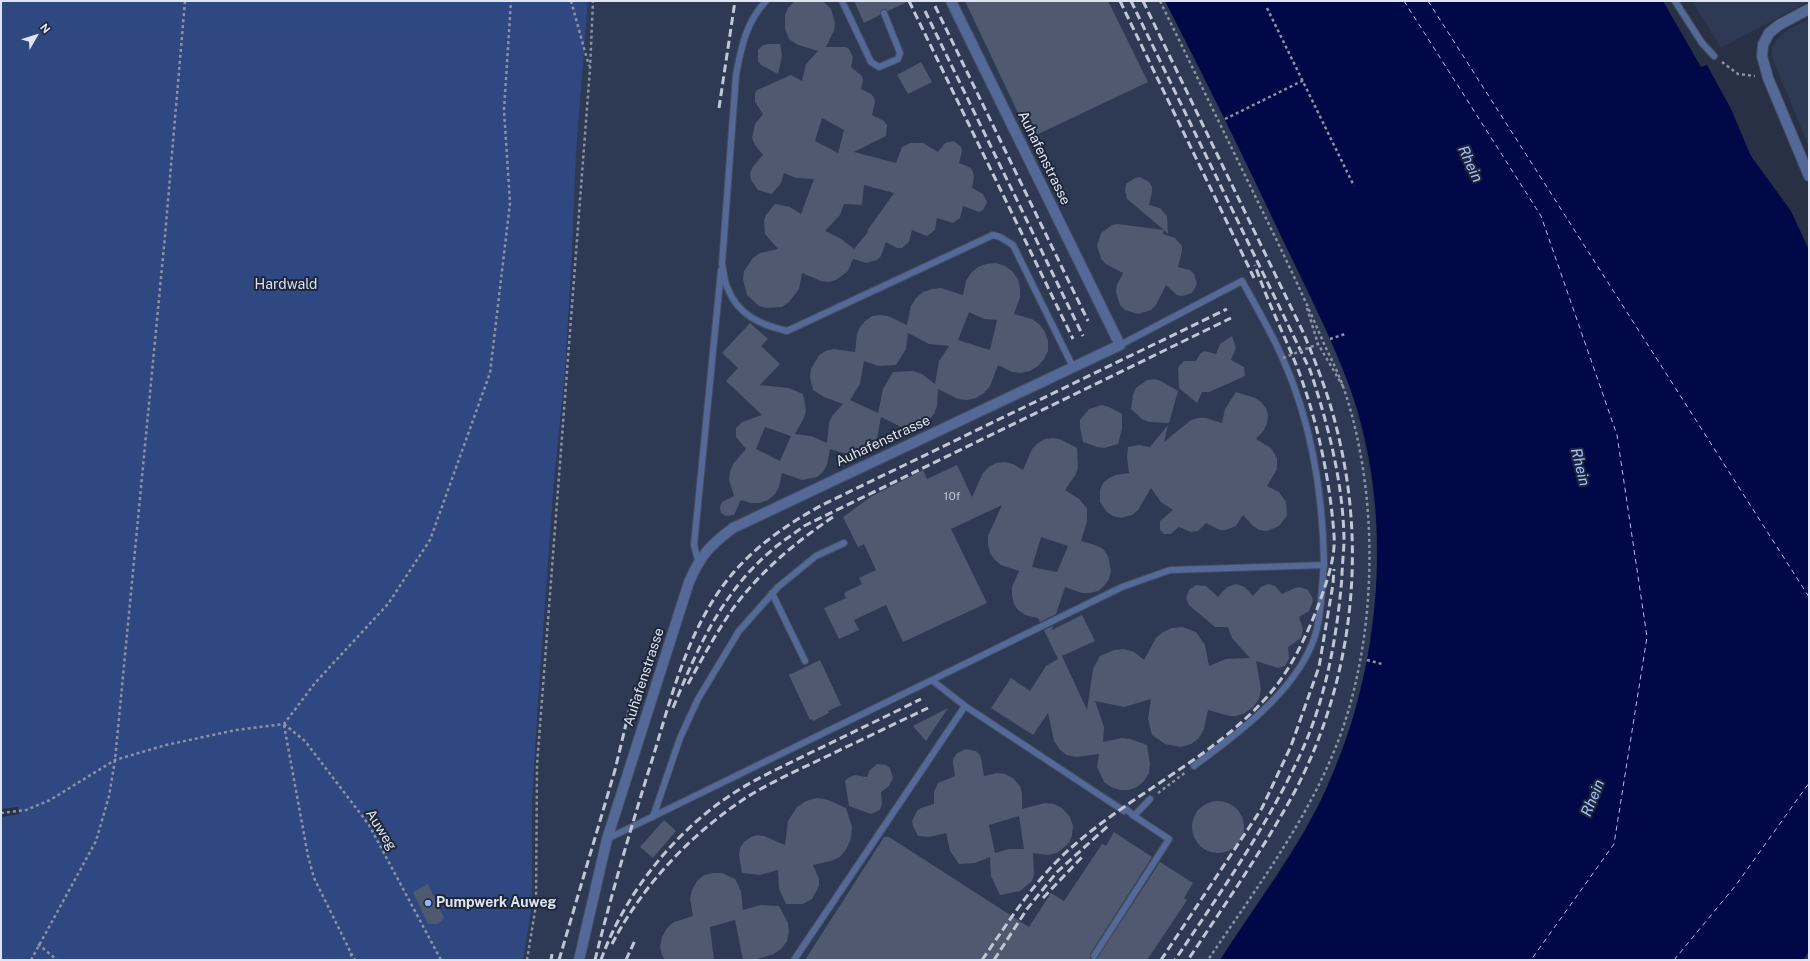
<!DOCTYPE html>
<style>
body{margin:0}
#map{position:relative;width:1810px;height:961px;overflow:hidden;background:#273044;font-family:"Public Sans",sans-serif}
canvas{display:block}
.frame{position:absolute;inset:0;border:2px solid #dee4f1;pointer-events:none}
.north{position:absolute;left:16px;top:16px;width:40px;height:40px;-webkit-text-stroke:3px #1e263a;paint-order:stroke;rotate:51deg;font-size:11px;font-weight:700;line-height:16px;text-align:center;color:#dee4f1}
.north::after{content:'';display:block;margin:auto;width:14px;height:18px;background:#dee4f1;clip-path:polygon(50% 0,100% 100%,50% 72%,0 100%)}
</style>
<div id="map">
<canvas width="1810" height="961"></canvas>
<div class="frame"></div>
<div class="north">N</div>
</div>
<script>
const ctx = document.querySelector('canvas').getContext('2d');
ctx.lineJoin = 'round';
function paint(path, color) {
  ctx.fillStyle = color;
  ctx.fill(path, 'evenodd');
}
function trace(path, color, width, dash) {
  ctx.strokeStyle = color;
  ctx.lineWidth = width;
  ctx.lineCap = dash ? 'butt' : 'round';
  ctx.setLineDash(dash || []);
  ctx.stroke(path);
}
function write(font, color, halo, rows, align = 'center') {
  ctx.font = font + ' "Public Sans",sans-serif';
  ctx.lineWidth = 4;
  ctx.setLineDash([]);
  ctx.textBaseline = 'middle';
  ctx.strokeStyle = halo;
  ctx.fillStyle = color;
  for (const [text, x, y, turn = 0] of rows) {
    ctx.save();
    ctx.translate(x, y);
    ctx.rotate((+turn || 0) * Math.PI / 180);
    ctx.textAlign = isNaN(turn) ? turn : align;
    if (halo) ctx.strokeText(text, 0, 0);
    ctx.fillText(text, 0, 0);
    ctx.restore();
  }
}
paint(new Path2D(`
 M 588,1 L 1165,1 L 1225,119 L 1330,339 L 1351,390 L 1363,436 L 1371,478 L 1376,526 L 1377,586 L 1367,660 L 1353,717 L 1342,749 L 1328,785 L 1315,811 L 1296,844 L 1220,960 L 523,960 L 532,906 L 532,803 L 538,702 L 554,481 L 565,373 L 572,255 L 576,154 Z
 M 1692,1 L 1809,1 L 1721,48 Z
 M 1809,19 L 1809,147 L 1772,57 L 1772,47 L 1779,37 L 1789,29 Z`), '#2e3953');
paint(new Path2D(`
 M 1,1 L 588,1 L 576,154 L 572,255 L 565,373 L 554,481 L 538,702 L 532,803 L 532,906 L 523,960 L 1,960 L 1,817 L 19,814 L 18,807 L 1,809 Z`), '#304881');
paint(new Path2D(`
 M 1165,1 L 1663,1 L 1701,67 L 1707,65 L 1731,109 L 1751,156 L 1791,211 L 1809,250 L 1809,951 L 1803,960 L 1220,960 C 1256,904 1300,848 1327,787 C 1382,668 1395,512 1350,388 C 1331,336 1305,286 1281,236 C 1244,157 1205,79 1165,1 Z`), '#010848');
trace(new Path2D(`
 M 1404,1 L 1541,216 L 1617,435 L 1647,637 L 1614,844 L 1531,960
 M 1428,1 L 1809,597
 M 1674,960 L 1736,885 L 1809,783`), '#a5c0f9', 1, [5, 4]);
paint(new Path2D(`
 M 795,1 L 823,1 L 831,9 L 835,23 L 834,30 L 826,47 L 845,47 L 849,49 L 853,57 L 851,67 L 862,76 L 863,80 L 861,89 L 871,94 L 874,98 L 875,102 L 872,115 L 884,121 L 887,125 L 886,136 L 854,152 L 896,163 L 902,147 L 910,143 L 923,143 L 938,152 L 945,143 L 954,141 L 961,147 L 962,151 L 959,163 L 971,168 L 973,172 L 974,176 L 972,188 L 983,194 L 987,202 L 983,210 L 979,212 L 963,206 L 960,218 L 953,223 L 937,218 L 935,230 L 927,236 L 912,230 L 909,242 L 902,248 L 897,248 L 886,242 L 881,256 L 877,260 L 866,263 L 853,259 L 848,271 L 836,280 L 829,282 L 821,281 L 802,273 L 799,289 L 789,302 L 782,307 L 766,308 L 759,306 L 747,295 L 743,279 L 744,271 L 753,258 L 760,253 L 778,249 L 765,234 L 764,221 L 766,215 L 775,204 L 790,207 L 801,214 L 814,179 L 796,178 L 784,173 L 781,183 L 772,194 L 758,190 L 751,180 L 750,174 L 752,168 L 763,155 L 755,145 L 752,138 L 755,124 L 763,114 L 755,102 L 755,93 L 757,90 L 791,75 L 802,81 L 806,64 L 818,51 L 798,45 L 789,39 L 785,29 L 785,15 L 788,8 ZM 822,118 L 844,130 L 838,153 L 815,141 ZM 864,185 L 894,193 L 867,231 L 868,232 L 854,249 L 840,238 L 825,231 L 840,215 L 844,204 L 862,205 Z
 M 854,1 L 909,1 L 888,11 L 885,9 L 882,9 L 880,12 L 880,15 L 864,23 Z
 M 965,1 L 1108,1 L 1148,82 L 1030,138 Z
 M 767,44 L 780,44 L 782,56 L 778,74 L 761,65 L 758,61 L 758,50 L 762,46 Z
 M 921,62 L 932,82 L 908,94 L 897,75 Z
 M 1140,177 L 1149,182 L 1152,187 L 1152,192 L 1149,205 L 1160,208 L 1167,216 L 1168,234 L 1164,230 L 1163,234 L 1175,238 L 1182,246 L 1182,251 L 1178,267 L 1190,270 L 1194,274 L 1197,284 L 1192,293 L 1182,296 L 1177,295 L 1166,285 L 1156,305 L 1151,310 L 1138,314 L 1125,310 L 1120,305 L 1116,292 L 1117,285 L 1123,273 L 1106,264 L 1101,259 L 1097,246 L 1101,233 L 1112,225 L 1118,224 L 1164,230 L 1126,198 L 1127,198 L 1125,190 L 1126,184 L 1135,178 Z
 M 996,263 L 1005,266 L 1012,271 L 1018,279 L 1020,288 L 1020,297 L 1014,314 L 1032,319 L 1040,325 L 1045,332 L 1048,341 L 1048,351 L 1044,359 L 1038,366 L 1030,371 L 1021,373 L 1012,372 L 998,365 L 990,386 L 984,393 L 976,398 L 967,400 L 958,399 L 938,389 L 937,406 L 934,414 L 928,421 L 920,426 L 910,428 L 901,427 L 881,417 L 877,438 L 873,446 L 867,451 L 859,455 L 850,455 L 830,449 L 827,465 L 823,472 L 817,477 L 802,480 L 782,473 L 779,487 L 775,494 L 768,500 L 760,503 L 751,503 L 741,500 L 734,515 L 726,516 L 721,513 L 720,507 L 722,502 L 734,496 L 729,480 L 730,472 L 733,464 L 746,449 L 736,437 L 736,428 L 742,422 L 762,415 L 726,381 L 738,368 L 722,353 L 750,323 L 768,339 L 761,346 L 780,364 L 760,385 L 789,388 L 803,394 L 806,410 L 804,418 L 795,434 L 811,436 L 827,443 L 829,423 L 832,416 L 843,404 L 824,397 L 813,390 L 810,377 L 811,369 L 819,355 L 826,351 L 834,349 L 855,352 L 857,334 L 860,327 L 865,321 L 872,316 L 880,315 L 888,316 L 907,325 L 911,306 L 916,298 L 923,292 L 932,289 L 941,288 L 963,295 L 966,281 L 971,273 L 978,267 L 986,264 ZM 969,312 L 984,319 L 997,320 L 990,350 L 958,340 ZM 908,333 L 929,344 L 949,346 L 939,361 L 935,384 L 922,374 L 913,371 L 893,372 L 883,389 L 878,413 L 850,400 L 860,384 L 864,361 L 878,366 L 896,365 L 906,349 ZM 765,427 L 791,436 L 780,461 L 756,449 Z
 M 1232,336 L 1236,348 L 1231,360 L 1244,367 L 1245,375 L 1243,377 L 1209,392 L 1202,392 L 1197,403 L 1179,388 L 1178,368 L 1180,365 L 1184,361 L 1196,361 L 1200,354 L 1204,351 L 1216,354 L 1220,344 Z
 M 1154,379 L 1161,381 L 1178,391 L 1169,423 L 1149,422 L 1142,419 L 1131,409 L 1133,395 L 1136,388 L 1147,380 Z
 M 1236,392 L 1255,398 L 1261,402 L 1266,408 L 1268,415 L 1267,423 L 1264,430 L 1256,439 L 1271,448 L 1277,458 L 1277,469 L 1267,486 L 1279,492 L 1286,502 L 1287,516 L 1279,526 L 1267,531 L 1259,530 L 1253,526 L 1243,515 L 1236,526 L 1226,530 L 1220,530 L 1206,523 L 1198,531 L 1191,532 L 1179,527 L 1170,534 L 1164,534 L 1160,530 L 1160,521 L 1173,510 L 1161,502 L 1151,488 L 1138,510 L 1132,515 L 1121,518 L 1113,516 L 1107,512 L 1100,502 L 1100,490 L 1103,483 L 1109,478 L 1116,475 L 1129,473 L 1127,457 L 1128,447 L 1139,445 L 1150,447 L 1168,425 L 1164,442 L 1191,420 L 1198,418 L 1206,418 L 1222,423 L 1225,409 Z
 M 1102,405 L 1109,407 L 1122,414 L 1122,429 L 1118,444 L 1104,448 L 1097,447 L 1083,442 L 1080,427 L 1080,420 L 1089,409 Z
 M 1054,438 L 1062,440 L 1077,448 L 1078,467 L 1076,474 L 1065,490 L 1079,499 L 1087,508 L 1087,521 L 1081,541 L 1095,545 L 1103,549 L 1108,556 L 1111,571 L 1109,579 L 1104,586 L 1098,591 L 1090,593 L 1082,593 L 1065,587 L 1056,614 L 1040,622 L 1038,618 L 1025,615 L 1018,610 L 1014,604 L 1012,595 L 1012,587 L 1019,571 L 1001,565 L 995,560 L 990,553 L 988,545 L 988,536 L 1002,505 L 951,529 L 987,603 L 903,642 L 886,605 L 854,620 L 859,630 L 839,639 L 824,608 L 846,598 L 844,593 L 862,584 L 859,578 L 876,570 L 864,544 L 858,547 L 843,517 L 872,496 L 923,470 L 927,479 L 957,465 L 972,497 L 983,473 L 989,467 L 996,463 L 1005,462 L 1013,464 L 1023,470 L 1032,449 L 1038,443 L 1045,439 ZM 1041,537 L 1068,546 L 1057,572 L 1032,567 Z
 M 1236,584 L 1245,587 L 1253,596 L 1261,587 L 1268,584 L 1275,586 L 1282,594 L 1295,588 L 1300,587 L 1308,590 L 1312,597 L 1313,601 L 1309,611 L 1299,617 L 1303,629 L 1301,638 L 1288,647 L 1289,658 L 1285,666 L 1278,668 L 1256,661 L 1261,689 L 1259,699 L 1253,707 L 1245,713 L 1236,716 L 1230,716 L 1208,710 L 1204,729 L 1199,738 L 1191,744 L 1181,747 L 1165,744 L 1152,735 L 1148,719 L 1151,699 L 1124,707 L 1095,701 L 1104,727 L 1103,742 L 1122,738 L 1130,739 L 1147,745 L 1150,764 L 1149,773 L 1144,781 L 1137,787 L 1129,790 L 1120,790 L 1111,787 L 1104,782 L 1097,767 L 1099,754 L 1076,757 L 1067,755 L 1060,750 L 1054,741 L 1048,713 L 1033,735 L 991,708 L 1011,678 L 1030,691 L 1046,666 L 1058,659 L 1044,630 L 1053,626 L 1052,630 L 1082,615 L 1095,641 L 1062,656 L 1087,710 L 1093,669 L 1100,656 L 1114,650 L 1124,649 L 1134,652 L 1144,660 L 1156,638 L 1163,632 L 1172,628 L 1182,627 L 1196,632 L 1205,645 L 1209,666 L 1226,659 L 1250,658 L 1232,638 L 1228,627 L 1215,627 L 1189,605 L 1186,598 L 1189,590 L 1196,585 L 1206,586 L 1218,597 L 1227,587 Z
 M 820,660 L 841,705 L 828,711 L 829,713 L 813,721 L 812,719 L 810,720 L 789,675 Z
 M 948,708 L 926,741 L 913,726 Z
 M 966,749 L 976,751 L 979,754 L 981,758 L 984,776 L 997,773 L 1005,774 L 1013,778 L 1020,786 L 1022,794 L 1022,809 L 1045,803 L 1054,804 L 1062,808 L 1070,817 L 1073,826 L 1072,835 L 1069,843 L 1057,853 L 1048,855 L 1033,853 L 1034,874 L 1032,881 L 1020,891 L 1000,895 L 991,876 L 990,857 L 975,863 L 959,864 L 950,851 L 946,833 L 929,837 L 918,836 L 913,826 L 912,821 L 917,811 L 921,808 L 934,804 L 934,792 L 938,783 L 955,776 L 953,764 L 953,759 L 957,753 ZM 1019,816 L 1024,849 L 1009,849 L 995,853 L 989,825 Z
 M 877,764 L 886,765 L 890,768 L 893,778 L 889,786 L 881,792 L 882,804 L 880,810 L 871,814 L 849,806 L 845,781 L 848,778 L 854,775 L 867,777 L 870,770 Z
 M 817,798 L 828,800 L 846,808 L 852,827 L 851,838 L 847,848 L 840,857 L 831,861 L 813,865 L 819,879 L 819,886 L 812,899 L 803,904 L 786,904 L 779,889 L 778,870 L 760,875 L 742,873 L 739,855 L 740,848 L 744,842 L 751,837 L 757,835 L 764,836 L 785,845 L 788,821 L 797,807 L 806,801 Z
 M1192 827a26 26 0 1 1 52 0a26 26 0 1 1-52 0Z
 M 664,820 L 676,831 L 653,858 L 640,847 Z
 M 1114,832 L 1152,857 L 1090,954 L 1090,958 L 1092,960 L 805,960 L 884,837 L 889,837 L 1029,927 L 1051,893 L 1064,901 L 1102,844 L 1106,846 Z
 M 1160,862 L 1193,883 L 1184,898 L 1187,900 L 1147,960 L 1096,960 Z
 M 713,873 L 722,873 L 735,879 L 741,891 L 743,910 L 760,905 L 779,906 L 788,923 L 789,932 L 787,941 L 782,948 L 774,954 L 754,960 L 743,960 L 735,920 L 710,927 L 714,960 L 665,960 L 662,955 L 660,946 L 662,937 L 667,928 L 674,922 L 693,916 L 690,899 L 692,890 L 697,881 L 704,875 Z
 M 428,884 L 444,918 L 438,924 L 428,924 L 413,892 Z`), '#4f596f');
const lane = new Path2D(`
 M 766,1 C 746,22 741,48 736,75 L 722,264 C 724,272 724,282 728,289 C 738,315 761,325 787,331 L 993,235 L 1000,237 L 1013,245 L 1073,367
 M 842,1 L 871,62 L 879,67 L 898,59 L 900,53 L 884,13
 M 1675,1 L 1702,43 L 1714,56
 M 698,561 L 694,545 L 721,270
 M 772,593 L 805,661
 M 933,681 L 965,706 L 1124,811 L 1126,809 L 1134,816 L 1169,839 L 1094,956
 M 1194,766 C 1236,735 1292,694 1312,644 C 1322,620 1321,591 1324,565
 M 1134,816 L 1150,799
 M 653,817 L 680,738 L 698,699 L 739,631 L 778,587 L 816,556 L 844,543
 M 607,839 L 1122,587 L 1170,570 L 1324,565 C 1323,494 1312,424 1283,359 C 1271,332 1256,306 1242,281 L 1120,345
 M 794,960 L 965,706`);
const street = new Path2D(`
 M 1809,9 L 1779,25 L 1769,33 L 1763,45 L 1762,56 L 1768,78 L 1809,176
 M 579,960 L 607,839 L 689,582 C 701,555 709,546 733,528 L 1120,345 L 951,1`);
trace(lane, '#444d60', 8);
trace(street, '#444d60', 12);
trace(new Path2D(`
 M 571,1 L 589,66
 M 1160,1 C 1199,81 1238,161 1277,241 C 1294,276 1310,311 1325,346 C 1332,360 1339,375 1344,389 C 1381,499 1378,647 1333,754 C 1302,828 1253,893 1208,960
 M 1267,8 L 1354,186
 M 1722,62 L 1738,74 L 1755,76
 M 1225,119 L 1304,80
 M 1307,308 L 1318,344
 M 1330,339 L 1345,334
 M 1367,660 L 1382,664
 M 284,724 L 305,741 L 369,825 L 441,960
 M 284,725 L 308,856 L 314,878 L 351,953 L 351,960
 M 1158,793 L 1186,772
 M 1,813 L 26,810 L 50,800 L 115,760 L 166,745 L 236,730 L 284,724 L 315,683 L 388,604 L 430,540 L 490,373 L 510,203 L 504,110 L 511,1
 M 38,944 L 57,960
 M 351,953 L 355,960
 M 31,960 L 96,841 L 109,796 L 115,760 L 165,236 L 185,1
 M 527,960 L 536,905 L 537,765 L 590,69 L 593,1`), '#8b92a2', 2.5, [3, 3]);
trace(lane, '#546998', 6);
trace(street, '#546998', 10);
trace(new Path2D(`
 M 909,1 L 1073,339
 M 1120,1 L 1254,278
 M 1131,1 L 1310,370 C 1328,424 1343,482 1344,539 C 1344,551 1342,564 1342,577 C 1337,637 1326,698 1301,753 C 1267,827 1220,893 1175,960
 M 1143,1 L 1303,332 C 1317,365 1330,399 1338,434 C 1367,553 1352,682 1295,791 C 1263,850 1225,904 1188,960
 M 935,6 L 1088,321
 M 925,11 L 1083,336
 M 719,108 L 735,1
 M 688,684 C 702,659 716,633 732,610 C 760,571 797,541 836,515
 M 673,708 C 697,649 722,592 772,550 C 782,541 794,534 804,526 L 1231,318
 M 1043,898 L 1082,857
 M 612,944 C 642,886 690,835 744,799 C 767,784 794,772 819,760 C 855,743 892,725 928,708
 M 551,960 L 552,954
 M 559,960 L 615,770 L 632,699
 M 595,960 C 612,892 632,824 653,757 C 671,698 686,637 722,587 C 748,551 784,526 822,505 L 1227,309
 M 601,960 C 625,892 678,827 740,789 C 763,775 788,764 812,752 C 849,734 885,717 921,699
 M 626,960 L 636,938
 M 982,960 C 1010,920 1035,879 1072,847 C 1133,793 1211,759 1266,698 C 1289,673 1304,641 1317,609 C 1325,587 1336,559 1334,535 C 1330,480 1318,424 1299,372 C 1285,336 1267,301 1255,265
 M 994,960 L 1027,909 L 1057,872 L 1109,825
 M 1161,960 L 1262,808 L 1291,746 L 1319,667 L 1333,584 L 1334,569`), '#c0c6d4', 3, [8, 4]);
trace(new Path2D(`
 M 1283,358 L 1318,344 L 1344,388`), '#8b92a2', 2.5, [3, 3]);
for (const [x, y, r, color] of [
 [428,903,4,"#96b6fd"]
]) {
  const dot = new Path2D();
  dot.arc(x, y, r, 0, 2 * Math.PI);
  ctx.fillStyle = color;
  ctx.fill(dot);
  trace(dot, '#1e263a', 1.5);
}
write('12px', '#bac1d0', null, [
 ["10f",952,496]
]);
write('14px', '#dee4f1', '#1e263a', [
 ["Auhafenstrasse",1044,158,64],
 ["Auhafenstrasse",883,441,-25],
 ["Auhafenstrasse",644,677,-72],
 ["Auweg",381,830,58]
]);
write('14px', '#d6e0f4', '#1e263a', [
 ["Hardwald",286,285]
]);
write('bold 14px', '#dee4f1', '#1e263a', [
 ["Pumpwerk Auweg",436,903]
], 'left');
write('italic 15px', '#a5c0f9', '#1e263a', [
 ["Rhein",1470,164,65],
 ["Rhein",1580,467,76],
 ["Rhein",1593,798,-68]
]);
</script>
